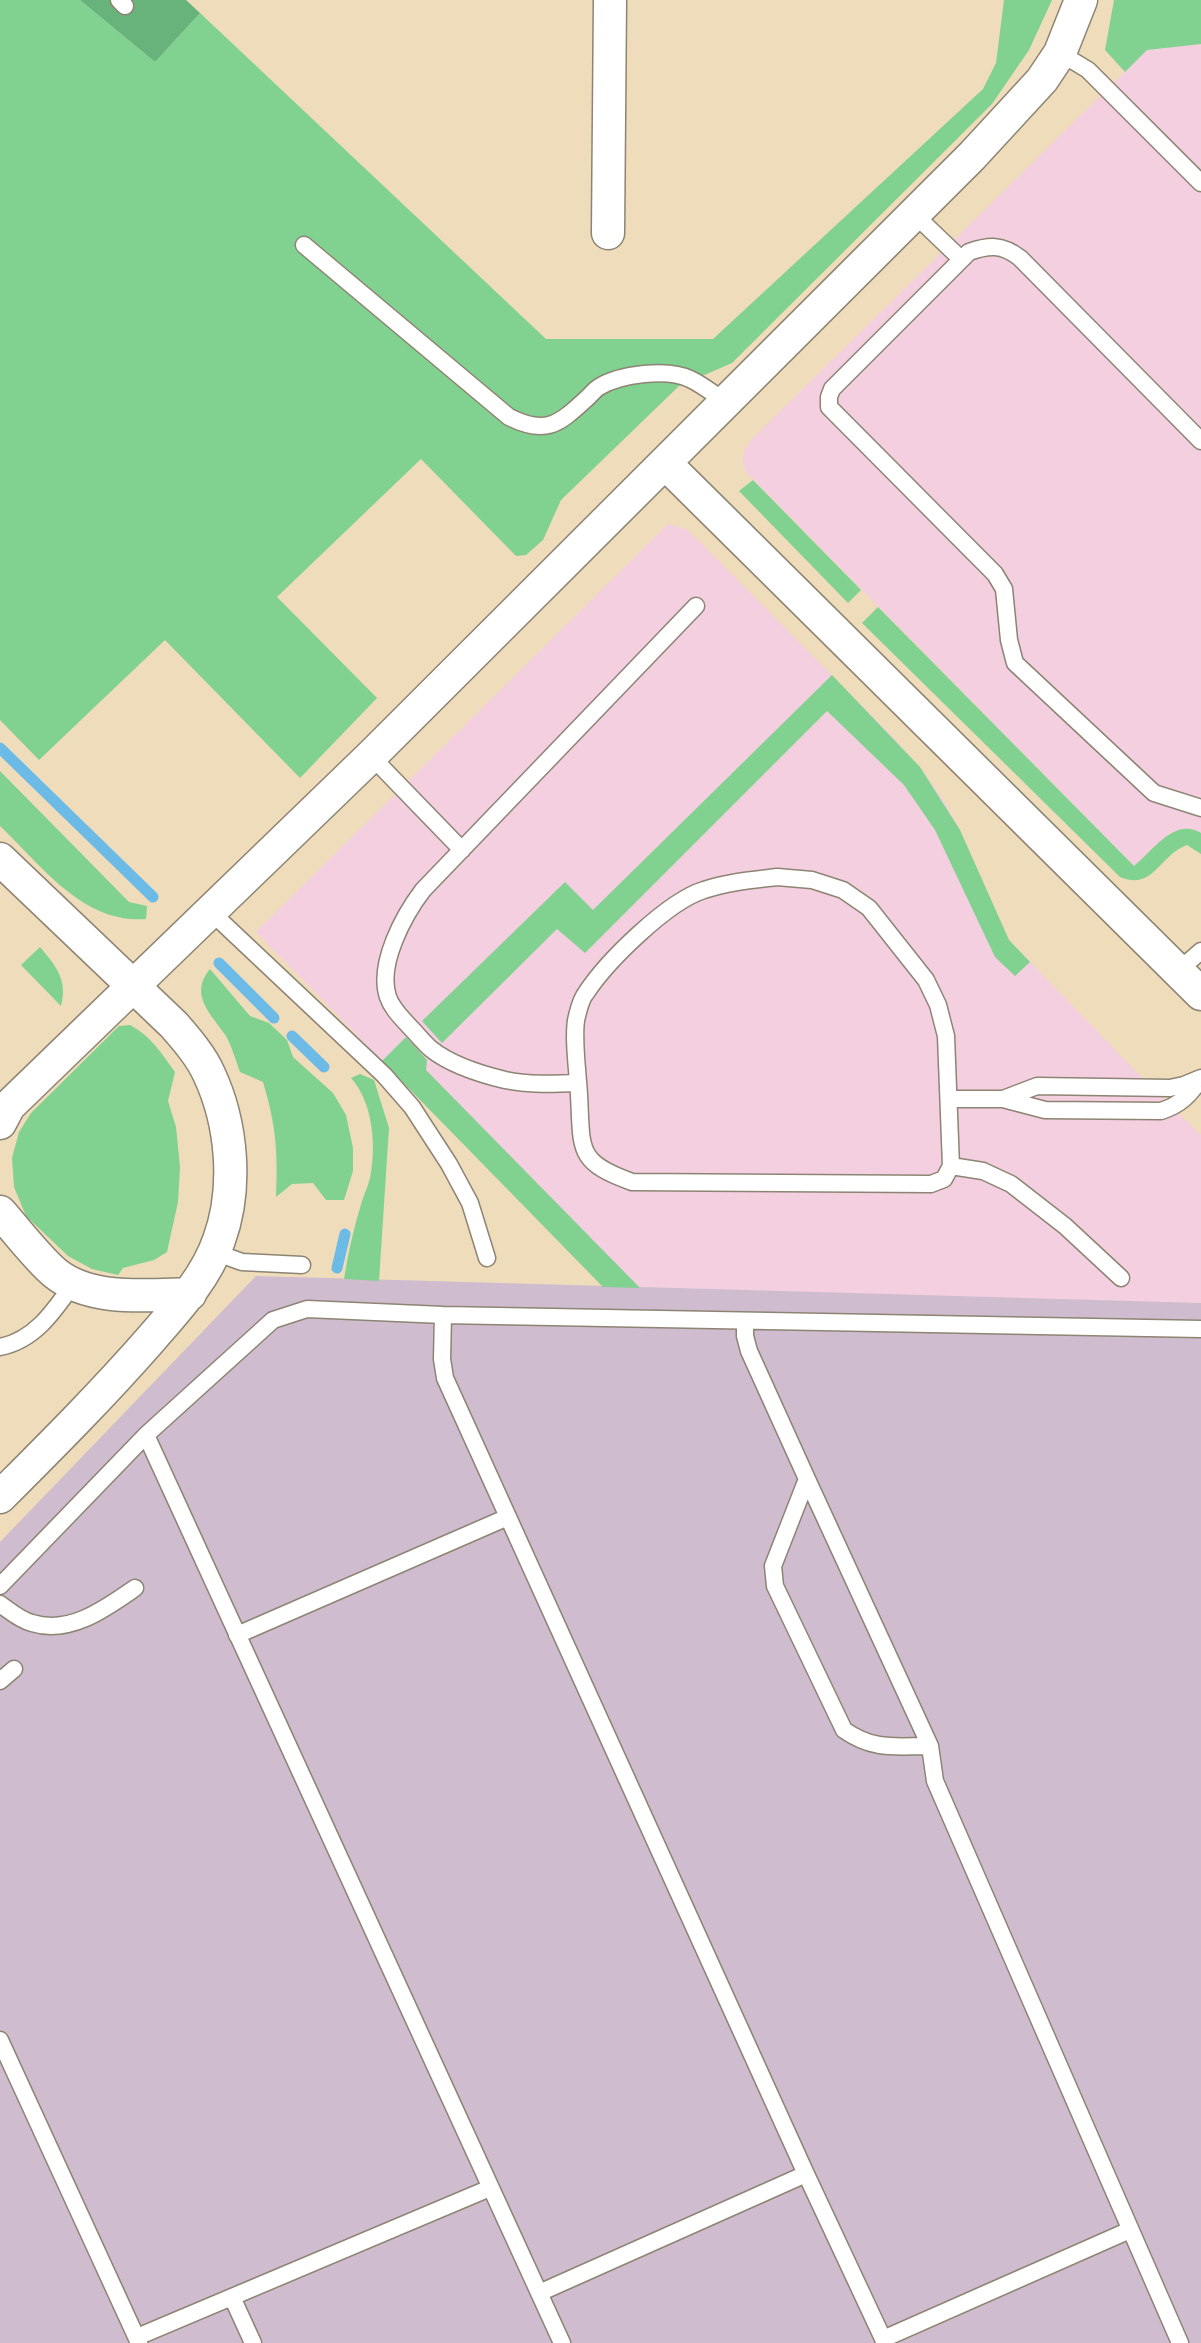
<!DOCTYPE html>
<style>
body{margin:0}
canvas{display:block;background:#efdcbb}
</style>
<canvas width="1201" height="2343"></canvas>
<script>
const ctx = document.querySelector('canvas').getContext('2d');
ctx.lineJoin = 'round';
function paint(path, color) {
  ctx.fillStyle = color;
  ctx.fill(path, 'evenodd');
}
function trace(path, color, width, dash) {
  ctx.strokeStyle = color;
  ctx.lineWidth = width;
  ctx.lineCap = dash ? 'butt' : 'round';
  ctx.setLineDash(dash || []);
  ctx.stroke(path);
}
paint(new Path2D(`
 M 1201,44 L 1201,833 L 1171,832 L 1134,866 L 746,472 L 743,462 L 744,451 L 750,441 L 1147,50 Z
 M 668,524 L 688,530 L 889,733 L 920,767 L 942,798 L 960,830 L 1009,940 L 1152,1088 L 1201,1135 L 1201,1303 L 603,1287 L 256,932 Z`), '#f3cfe0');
paint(new Path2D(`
 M 256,1276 L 1201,1303 L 1201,2343 L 0,2343 L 0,1542 Z`), '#cfbdcf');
paint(new Path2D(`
 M 0,0 L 80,0 L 155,62 L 200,13 L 546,339 L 713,339 L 983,89 L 996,63 L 1004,0 L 1052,0 L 1029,50 L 992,104 L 732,363 L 679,386 L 561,500 L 543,540 L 526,555 L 516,556 L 421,459 L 277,597 L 377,698 L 300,778 L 165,640 L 39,760 L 0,720 Z
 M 1114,0 L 1201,0 L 1201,44 L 1147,50 L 1125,72 L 1105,50 Z
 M 753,480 L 861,590 L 848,603 L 739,491 Z
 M 878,607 L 1134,866 C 1153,851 1174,817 1201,833 L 1201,854 L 1187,845 C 1159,855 1154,891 1120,877 L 862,623 Z
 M 832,675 L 920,767 L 960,830 L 1009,940 L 1030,962 L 1015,976 L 995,957 L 935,830 L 904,785 L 827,711 L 585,953 L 557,929 L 442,1043 L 422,1021 L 565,882 L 593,910 Z
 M 0,771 L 129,902 L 147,906 L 146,919 C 83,924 41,865 0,826 Z
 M 40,947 C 56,966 68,980 61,1006 L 21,965 Z
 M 210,969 L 250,1016 L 269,1023 L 287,1040 L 293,1057 L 333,1093 L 346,1115 L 353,1148 L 353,1171 L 344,1200 L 326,1200 L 313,1183 L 292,1184 L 276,1197 C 278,1152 276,1125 263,1082 L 240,1072 C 236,1061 232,1047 226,1036 C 212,1015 188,995 210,969 Z
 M 130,1025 C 150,1035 162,1054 175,1072 L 168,1101 L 176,1127 L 180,1167 L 178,1202 L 167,1252 L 154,1260 L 123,1268 L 118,1275 L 92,1269 L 68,1256 L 26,1216 L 14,1187 L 12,1158 L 19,1132 L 31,1113 L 119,1026 Z
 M 406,1037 L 427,1060 L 426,1070 L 640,1288 L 603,1287 L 382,1061 Z
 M 360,1074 L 374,1080 L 389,1128 L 379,1281 L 344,1279 C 348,1253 354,1227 362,1201 C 365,1192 370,1182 371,1172 C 376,1142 372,1101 351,1078 Z`), '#81d191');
paint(new Path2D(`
 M 80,0 L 186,0 L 200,13 L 155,62 Z`), '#68b37b');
trace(new Path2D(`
 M 0,748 L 153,897
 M 219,963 L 274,1018
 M 292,1036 L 324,1067
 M 337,1268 L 345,1234`), '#6cbbe7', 11);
const lane = new Path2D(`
 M 119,0 L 125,6
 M 1060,53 L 1088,70 L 1201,183
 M 914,214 L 961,259
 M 304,245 L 509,417 C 545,435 558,425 585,400 C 590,396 594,390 599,387 C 620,374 668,368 690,379 C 703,385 715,395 727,403
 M 1201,441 L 1020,258 C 1002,244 989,245 969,252 L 832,389 L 829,397 L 829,407 L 995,574 L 1004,589 L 1009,640 L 1015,663 L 1154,793 L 1201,808
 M 371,756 L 462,850
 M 777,877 L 812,880 L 843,890 L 869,908 L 926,980 L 938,1005 L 946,1036 L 951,1166 L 944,1179 L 931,1184 L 632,1182 C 576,1162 582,1150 579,1095 C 578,1074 572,1033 577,1016 C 579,1008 581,999 586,993 C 607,961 668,901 704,890 C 728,882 752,880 777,877 Z
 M 210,911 L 384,1075 L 412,1107 L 449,1164 L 470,1203 L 487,1258
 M 1178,971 L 1201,951
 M 1201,1078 C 1190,1095 1180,1105 1161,1111 L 1045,1110 L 1003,1099 L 1037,1086 L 1170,1088 L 1184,1085 Z
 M 578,1083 C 554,1084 529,1085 505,1080 C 480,1074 451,1065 431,1049 C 424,1043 417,1034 410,1027 C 402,1018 392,1009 388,997 C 377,964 404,915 423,890 L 696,606
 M 949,1099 L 1003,1099
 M 951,1166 L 983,1171 L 1011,1184 L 1065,1226 L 1121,1278
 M 214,1252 L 242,1262 L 302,1265
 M 443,1315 L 442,1359 L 445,1378 L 806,2174 L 885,2343
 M 745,1321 L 745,1336 L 749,1351 L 807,1479 L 773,1566 L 775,1586 L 844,1730 C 874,1751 896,1746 930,1746 L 935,1781 L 1180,2343
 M 0,1347 C 35,1340 54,1311 73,1284
 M 146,1435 L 562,2343
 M 807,1479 L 930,1746
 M 0,1586 L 146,1435 L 273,1320 L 307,1309 L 443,1315 L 1201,1329
 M 0,1604 C 10,1611 20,1620 32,1623 C 70,1635 106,1608 135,1588
 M 237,1635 L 508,1517
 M 0,1681 L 14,1669
 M 0,2040 L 139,2343
 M 539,2293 L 806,2174
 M 232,2297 L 253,2343
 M 137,2337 L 490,2188
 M 883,2339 L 1130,2230`);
const street = new Path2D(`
 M 608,233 L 610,0
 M 666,464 L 1201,994
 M 0,859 L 174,1025 C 187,1040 201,1056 209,1074 C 232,1123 238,1188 219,1240 C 206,1278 177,1309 151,1339 C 103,1394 51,1446 0,1497
 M 0,1123 L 9,1106 L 371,756 L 972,156 L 1042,80 L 1060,53 L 1081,0
 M 0,1212 C 16,1230 38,1259 55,1273 C 91,1302 147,1295 190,1294`);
trace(lane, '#8d8473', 19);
trace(street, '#8d8473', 35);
trace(lane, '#fff', 16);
trace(street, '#fff', 32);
</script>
